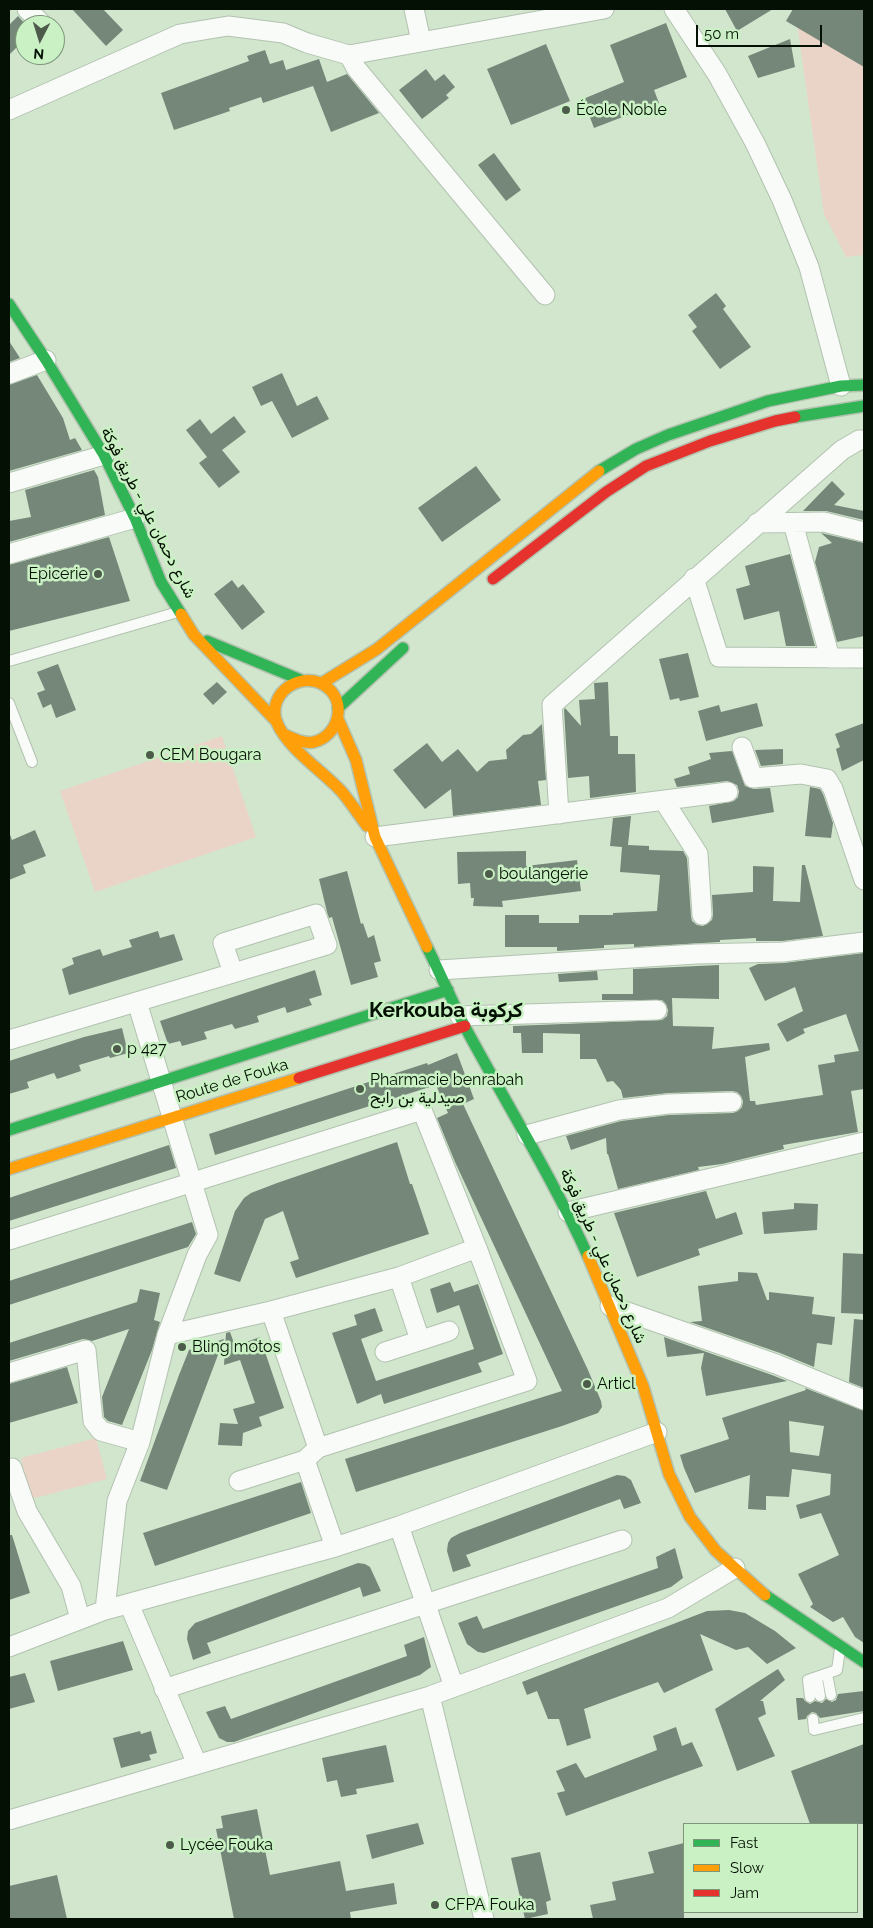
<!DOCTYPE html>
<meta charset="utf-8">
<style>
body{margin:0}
#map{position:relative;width:873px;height:1928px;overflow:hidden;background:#d2e6ce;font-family:Raleway,sans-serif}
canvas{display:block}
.frame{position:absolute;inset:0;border:10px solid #041003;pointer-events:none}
.legend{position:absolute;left:683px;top:1823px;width:175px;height:90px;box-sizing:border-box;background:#caf1c4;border:1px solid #7b9777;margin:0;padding:6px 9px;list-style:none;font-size:15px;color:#041003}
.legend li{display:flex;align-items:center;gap:10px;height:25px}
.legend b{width:25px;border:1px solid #7b9777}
.north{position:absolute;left:15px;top:15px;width:50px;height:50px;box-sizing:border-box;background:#caf1c4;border:1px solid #7b9777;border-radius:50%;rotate:185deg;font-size:14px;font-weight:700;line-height:20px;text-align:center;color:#041003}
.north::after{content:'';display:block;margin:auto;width:18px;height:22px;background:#4c5b4a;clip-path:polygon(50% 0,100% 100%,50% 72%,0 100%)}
.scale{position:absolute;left:696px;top:25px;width:126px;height:22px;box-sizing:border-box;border:2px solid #041003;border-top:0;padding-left:6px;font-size:15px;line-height:18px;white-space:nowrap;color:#041003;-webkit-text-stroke:4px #caf1c4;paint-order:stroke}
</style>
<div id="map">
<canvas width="873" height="1928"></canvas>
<div class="frame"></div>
<ul class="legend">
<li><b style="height:6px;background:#30b455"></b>Fast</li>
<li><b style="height:6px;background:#ff9f0a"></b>Slow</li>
<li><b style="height:6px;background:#e5322d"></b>Jam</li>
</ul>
<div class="north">N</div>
<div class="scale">50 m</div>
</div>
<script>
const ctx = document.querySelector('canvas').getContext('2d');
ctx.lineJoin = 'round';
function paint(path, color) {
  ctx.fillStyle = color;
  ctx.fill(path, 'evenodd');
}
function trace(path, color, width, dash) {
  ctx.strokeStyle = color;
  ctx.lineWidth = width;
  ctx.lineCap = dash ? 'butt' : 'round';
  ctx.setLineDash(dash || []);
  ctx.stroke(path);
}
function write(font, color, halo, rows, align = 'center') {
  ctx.font = font + ' Raleway,Vazirmatn,sans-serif';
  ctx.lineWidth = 5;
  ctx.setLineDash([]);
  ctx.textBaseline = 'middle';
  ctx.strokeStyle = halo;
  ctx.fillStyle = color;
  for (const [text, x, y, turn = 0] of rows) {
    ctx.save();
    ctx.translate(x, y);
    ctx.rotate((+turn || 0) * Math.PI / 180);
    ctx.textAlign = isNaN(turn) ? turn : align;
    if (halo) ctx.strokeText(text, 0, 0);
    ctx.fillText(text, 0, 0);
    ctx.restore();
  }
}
paint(new Path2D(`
 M 795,9 L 864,9 L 864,255 L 846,257 L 824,214 Z
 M 222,736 L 256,837 L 95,892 L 60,791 Z
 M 96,1438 L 107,1479 L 31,1499 L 21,1458 Z`), '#ead4c8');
paint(new Path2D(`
 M 72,9 L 103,9 L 123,30 L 106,46 Z
 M 725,9 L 773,9 L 737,31 Z
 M 793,9 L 864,9 L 864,67 L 786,21 Z
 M 18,16 L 25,24 L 25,39 L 9,55 L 9,25 Z
 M 666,23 L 687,77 L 654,90 L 659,103 L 594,128 L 583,99 L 624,82 L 610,45 Z
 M 790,39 L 795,67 L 758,78 L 748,56 Z
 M 546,44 L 570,101 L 511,125 L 487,69 Z
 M 265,50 L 270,64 L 283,60 L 286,70 L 319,59 L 327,82 L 347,74 L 379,113 L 331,132 L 313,86 L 263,103 L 261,97 L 229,108 L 230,111 L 174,130 L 161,93 L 249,61 L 247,56 Z
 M 426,69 L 435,81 L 444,74 L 455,87 L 446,95 L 449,98 L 422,119 L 399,90 Z
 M 494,153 L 521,190 L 506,201 L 478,165 Z
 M 716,293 L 726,306 L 723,309 L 751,347 L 720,369 L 692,331 L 697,327 L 688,315 Z
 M 9,341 L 20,358 L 9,362 Z
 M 282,373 L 297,406 L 317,396 L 329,419 L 292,438 L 272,401 L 261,406 L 252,387 Z
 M 37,375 L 63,418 L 70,440 L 75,438 L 82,450 L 9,471 L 9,385 Z
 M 234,416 L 246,432 L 222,450 L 240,472 L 219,488 L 199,463 L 207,457 L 186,430 L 200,419 L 211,434 Z
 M 476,466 L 501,500 L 442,542 L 418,508 Z
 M 94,470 L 98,477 L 105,515 L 9,542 L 9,521 L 31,517 L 25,490 Z
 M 832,481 L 845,494 L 834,505 L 864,511 L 864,520 L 826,511 L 803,511 Z
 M 821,533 L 864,543 L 864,636 L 837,642 L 815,562 L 819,547 L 832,543 Z
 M 109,537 L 130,601 L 9,631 L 9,565 Z
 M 790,554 L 815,646 L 786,646 L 779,611 L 744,620 L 736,589 L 750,585 L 745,566 Z
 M 232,580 L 238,588 L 243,584 L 265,612 L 242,630 L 214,594 Z
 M 688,653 L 699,697 L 680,701 L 679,698 L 670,700 L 659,659 Z
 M 58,664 L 76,710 L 56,718 L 51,704 L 43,708 L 37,693 L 45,690 L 37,672 Z
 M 217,682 L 227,692 L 213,705 L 203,694 Z
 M 608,682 L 610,736 L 618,736 L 618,754 L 635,754 L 636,792 L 590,798 L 589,776 L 568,778 L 564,710 L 565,708 L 581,726 L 579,700 L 595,699 L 594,683 Z
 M 757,703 L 763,726 L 706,741 L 698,711 L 719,705 L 721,712 Z
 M 864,723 L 864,760 L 842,771 L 836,749 L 840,747 L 835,734 Z
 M 542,724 L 546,780 L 538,781 L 541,805 L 453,816 L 451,789 L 425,809 L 393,770 L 427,743 L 442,762 L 458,749 L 477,772 L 489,761 L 507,759 L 506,750 L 523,735 L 531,734 Z
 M 783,749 L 783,764 L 761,766 L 755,750 Z
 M 732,751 L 745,786 L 754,789 L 770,788 L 774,812 L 712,823 L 709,806 L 734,801 L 738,797 L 739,791 L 737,785 L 727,781 L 677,787 L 674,779 L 690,774 L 688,767 L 711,759 L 709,753 Z
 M 810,787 L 820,789 L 823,794 L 833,823 L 831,838 L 805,836 Z
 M 631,816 L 628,845 L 649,846 L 649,850 L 683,851 L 687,858 L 691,916 L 692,921 L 697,925 L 703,926 L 712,920 L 713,914 L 712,895 L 753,892 L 753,866 L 774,867 L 773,901 L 800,902 L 802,865 L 805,865 L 823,936 L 782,941 L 756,941 L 756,938 L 720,940 L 720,942 L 634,947 L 634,944 L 604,945 L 604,948 L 557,951 L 557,947 L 505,947 L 505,915 L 539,915 L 539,923 L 579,923 L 579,915 L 613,915 L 613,913 L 657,911 L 660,875 L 620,872 L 622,847 L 610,846 L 613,818 Z
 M 35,830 L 46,856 L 23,865 L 26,873 L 9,880 L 9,832 L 12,840 Z
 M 526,851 L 526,866 L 577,860 L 581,891 L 502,901 L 503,907 L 473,906 L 474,898 L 471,898 L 470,883 L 458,884 L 457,852 Z
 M 347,871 L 361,924 L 363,923 L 368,938 L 374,935 L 381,961 L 374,963 L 378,977 L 351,985 L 332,917 L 329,918 L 327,912 L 319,879 Z
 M 158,931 L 160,938 L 174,934 L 183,960 L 69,995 L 62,969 L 74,964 L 72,958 L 100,949 L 103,956 L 118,951 L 132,947 L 129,940 Z
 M 864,953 L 864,1089 L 851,1091 L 858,1132 L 783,1145 L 784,1149 L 722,1164 L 698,1167 L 699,1170 L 618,1189 L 608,1154 L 607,1154 L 606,1138 L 571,1150 L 566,1136 L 621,1121 L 669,1115 L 733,1113 L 738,1111 L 742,1107 L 743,1101 L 741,1096 L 737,1092 L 732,1091 L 668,1093 L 623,1098 L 621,1090 L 613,1081 L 607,1082 L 596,1059 L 580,1059 L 580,1034 L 543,1033 L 543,1053 L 522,1053 L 521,1033 L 513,1033 L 513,1026 L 662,1020 L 667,1016 L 668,1010 L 666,1004 L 662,1000 L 602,1000 L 602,994 L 633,994 L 633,969 L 719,965 L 719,999 L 672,998 L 673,1026 L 714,1027 L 712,1049 L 769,1043 L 770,1050 L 745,1057 L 750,1101 L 755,1101 L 756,1105 L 823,1095 L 818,1065 L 835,1062 L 834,1055 L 859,1051 L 846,1014 L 803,1029 L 805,1033 L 787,1042 L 777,1024 L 803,1011 L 795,987 L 765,1001 L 749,968 L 758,964 L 784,963 Z
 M 315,970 L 322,995 L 309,999 L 312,1005 L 287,1013 L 285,1007 L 257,1016 L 259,1022 L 235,1029 L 232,1024 L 204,1032 L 207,1039 L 182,1046 L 180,1041 L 168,1044 L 160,1021 Z
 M 597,971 L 598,980 L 559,982 L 558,974 Z
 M 122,1028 L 128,1053 L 110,1058 L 109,1056 L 79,1065 L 81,1071 L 57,1079 L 54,1073 L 27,1082 L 29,1088 L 9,1094 L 9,1061 L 84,1037 Z
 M 457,1053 L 474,1099 L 463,1104 L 588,1370 L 601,1401 L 602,1407 L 598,1413 L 562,1426 L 356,1492 L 345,1459 L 562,1391 L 455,1162 L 437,1118 L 448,1113 L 436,1085 L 215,1155 L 209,1134 L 427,1063 L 428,1065 Z
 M 397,1142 L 410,1184 L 412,1184 L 429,1234 L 296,1278 L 290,1262 L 299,1259 L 283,1211 L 265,1219 L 240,1282 L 214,1274 L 235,1211 L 244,1198 L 251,1193 L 277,1183 Z
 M 169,1145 L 176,1168 L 9,1221 L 9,1198 Z
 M 706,1191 L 716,1219 L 736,1212 L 743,1234 L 698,1249 L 700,1255 L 637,1277 L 614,1213 Z
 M 794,1203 L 818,1204 L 817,1230 L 764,1234 L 762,1212 L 794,1209 Z
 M 192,1222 L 196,1234 L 188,1247 L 9,1305 L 9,1281 Z
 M 843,1253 L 864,1254 L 864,1314 L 841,1313 Z
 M 738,1272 L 757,1273 L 767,1300 L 769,1300 L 769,1292 L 814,1297 L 812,1314 L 835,1317 L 832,1345 L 817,1343 L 814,1367 L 780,1353 L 690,1322 L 702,1321 L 698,1286 L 738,1281 Z
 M 450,1282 L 454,1292 L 478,1284 L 503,1354 L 478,1363 L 482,1372 L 384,1404 L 381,1394 L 357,1404 L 332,1333 L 357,1325 L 354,1315 L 375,1308 L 383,1331 L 361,1339 L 376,1381 L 474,1349 L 459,1305 L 437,1313 L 430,1289 Z
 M 140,1289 L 160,1293 L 154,1320 L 160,1322 L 152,1350 L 122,1425 L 108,1421 L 104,1417 L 102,1397 L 129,1329 L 92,1341 L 83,1339 L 9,1361 L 9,1343 L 137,1302 Z
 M 854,1319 L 864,1320 L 864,1388 L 849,1382 Z
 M 230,1332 L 235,1346 L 260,1337 L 284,1408 L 259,1417 L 262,1426 L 243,1433 L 242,1446 L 218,1445 L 220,1423 L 238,1424 L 233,1409 L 255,1403 L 240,1360 L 224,1365 L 226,1333 Z
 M 664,1337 L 772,1375 L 787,1381 L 706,1396 L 701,1368 L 704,1353 L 667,1357 Z
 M 224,1339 L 167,1490 L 140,1481 L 179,1375 L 189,1350 Z
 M 67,1367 L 78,1403 L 9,1423 L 9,1384 Z
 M 805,1388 L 864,1411 L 864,1643 L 855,1637 L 843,1617 L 833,1622 L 810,1607 L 813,1604 L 798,1574 L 839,1555 L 821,1513 L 800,1519 L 796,1505 L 830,1495 L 831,1474 L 792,1469 L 789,1497 L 766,1496 L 766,1510 L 748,1509 L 750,1475 L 695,1493 L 684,1468 L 680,1455 L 729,1439 L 722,1418 L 806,1390 ZM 789,1421 L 824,1426 L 819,1456 L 790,1452 Z
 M 617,1475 L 625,1476 L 631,1480 L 641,1503 L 624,1509 L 620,1499 L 466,1555 L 471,1566 L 453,1572 L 447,1551 L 448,1543 L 451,1538 L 460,1533 Z
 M 301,1482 L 311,1513 L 155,1566 L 143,1533 Z
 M 9,1535 L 12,1535 L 30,1593 L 9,1600 Z
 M 675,1548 L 683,1578 L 671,1587 L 484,1653 L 478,1652 L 467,1644 L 458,1623 L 477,1616 L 483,1629 L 658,1568 L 656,1557 Z
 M 358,1563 L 365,1564 L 370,1567 L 381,1591 L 363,1597 L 360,1587 L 207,1643 L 211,1653 L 193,1660 L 187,1639 L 188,1631 L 195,1623 Z
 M 729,1610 L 745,1613 L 775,1631 L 796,1648 L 767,1664 L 748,1647 L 736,1650 L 700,1634 L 713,1670 L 664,1693 L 658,1682 L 584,1709 L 591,1738 L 567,1746 L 559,1719 L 548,1719 L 537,1691 L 527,1695 L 522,1682 L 707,1611 Z
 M 424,1637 L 431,1667 L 420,1675 L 234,1742 L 227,1742 L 219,1738 L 206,1712 L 225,1706 L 231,1719 L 407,1656 L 404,1645 Z
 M 123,1641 L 133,1670 L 58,1691 L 50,1661 Z
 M 778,1669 L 785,1680 L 760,1701 L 763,1701 L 766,1714 L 758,1718 L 775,1756 L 737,1771 L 715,1709 Z
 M 25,1673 L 35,1702 L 9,1709 L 9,1677 Z
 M 864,1691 L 864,1711 L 820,1718 L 816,1713 L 812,1712 L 807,1716 L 806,1719 L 798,1720 L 796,1698 L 803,1698 L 805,1701 L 810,1704 L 815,1701 L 822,1703 L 826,1699 L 832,1702 L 836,1700 L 838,1694 Z
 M 676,1727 L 682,1746 L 692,1742 L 703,1766 L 566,1816 L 557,1793 L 565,1791 L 556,1771 L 576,1763 L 585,1778 L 657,1750 L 653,1736 Z
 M 140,1731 L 141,1734 L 151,1731 L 157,1753 L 149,1755 L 151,1760 L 121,1768 L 113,1738 Z
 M 864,1744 L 864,1824 L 810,1824 L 791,1771 Z
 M 386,1745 L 394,1782 L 356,1789 L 357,1794 L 341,1797 L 337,1780 L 327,1782 L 322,1758 Z
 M 257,1809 L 270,1875 L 340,1861 L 346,1891 L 394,1883 L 397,1904 L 350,1912 L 351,1919 L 234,1919 L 216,1829 L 223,1828 L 221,1816 Z
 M 418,1823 L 424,1844 L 372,1859 L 366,1835 Z
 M 684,1843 L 684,1919 L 593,1919 L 590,1905 L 616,1900 L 612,1882 L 654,1873 L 648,1852 Z
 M 540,1852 L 551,1900 L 546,1902 L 548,1914 L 525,1919 L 511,1858 Z
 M 57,1875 L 67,1919 L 9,1919 L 9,1886 Z`), '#758779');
const lane = new Path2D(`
 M 9,661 L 178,612
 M 9,703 L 32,762
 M 827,1674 L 831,1695
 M 817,1678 L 820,1696
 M 810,1697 L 808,1680 L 837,1670 L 840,1649
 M 813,1719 L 814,1730 L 864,1718`);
const street = new Path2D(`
 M 27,9 L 43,25
 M 414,9 L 421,41
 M 674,9 L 717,74 L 755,143 L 782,200 L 809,267 L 841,386
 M 349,55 L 604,9
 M 9,110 L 180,34 L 228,26 L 283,33 L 307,43 L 349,55 L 356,68 L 545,295
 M 9,374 L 46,360
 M 9,483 L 104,455
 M 757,523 L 824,522 L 864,532
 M 793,523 L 830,658
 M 9,554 L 135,518
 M 694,578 L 719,657 L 864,658
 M 742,747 L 753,778 L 801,774 L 827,779 L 833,789 L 864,880
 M 664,801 L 698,854 L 702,915
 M 559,814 L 552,705 L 842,450 L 859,440 L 864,440
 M 375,837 L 728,792
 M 439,970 L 696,954 L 783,952 L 864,942
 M 460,1016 L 657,1010
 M 9,1040 C 115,1009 221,977 327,945 L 316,914 L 223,943 L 233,973
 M 527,1135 L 619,1110 L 668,1104 L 732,1102
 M 568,1212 L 864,1142
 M 9,1240 L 422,1110 L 477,1248 L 527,1381 L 318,1448 L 305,1460 L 335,1547
 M 399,1277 L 420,1340
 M 610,1306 L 776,1364 L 864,1400
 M 271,1311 L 318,1448
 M 167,1335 L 271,1311 L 399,1277 L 477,1248
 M 385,1352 L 449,1331
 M 9,1373 L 86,1350 L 93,1421 L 101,1431 L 140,1442
 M 9,1469 L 12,1468 L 27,1511 L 71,1586 L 80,1619
 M 239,1481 L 305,1460
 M 399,1526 L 454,1687
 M 129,1604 L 197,1764
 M 105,1610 L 117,1501 L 140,1442 L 167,1335 L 197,1255 L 208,1235 L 137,1002
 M 9,1647 L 105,1610 L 335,1547 L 399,1526 L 657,1432
 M 164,1689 L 622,1540
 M 430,1696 L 484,1919
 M 9,1820 L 430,1696 L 668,1608 L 735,1568`);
const fast = new Path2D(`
 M 9,304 L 46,360 L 104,455 L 135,518 L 161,582 L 181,614
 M 795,417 L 864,406
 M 599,471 L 636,449 L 668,435 L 768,401 L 841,386 L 864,385
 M 207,641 L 301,680
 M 338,708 L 403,648
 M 427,947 C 440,973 452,1001 465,1027 C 506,1103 552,1177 588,1256
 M 9,1130 L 448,990
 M 765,1595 L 864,1662`);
const slow = new Path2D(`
 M 181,614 L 194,635 L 277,722
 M 322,683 L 377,649 L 599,471
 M 338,719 L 356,760 L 375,837 L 427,947
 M 285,735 C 294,739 304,744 314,742 C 338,736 347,704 328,688 C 304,667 265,693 277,723 C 289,750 323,771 342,792 C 351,803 359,815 367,826
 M 9,1169 L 299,1078
 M 588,1256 L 643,1386 L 669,1474 L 690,1517 L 716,1551 L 765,1595`);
const jam = new Path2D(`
 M 493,579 L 606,492 L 646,466 L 710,441 L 775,421 L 795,417
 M 299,1078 L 465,1026`);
trace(lane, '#b2c2af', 12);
trace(street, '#b2c2af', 21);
trace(fast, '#b2c2af', 14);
trace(slow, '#b2c2af', 14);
trace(jam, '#b2c2af', 14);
trace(lane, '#f8fbf8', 10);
trace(street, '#f8fbf8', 19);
trace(fast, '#30b455', 11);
trace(slow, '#ff9f0a', 11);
trace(jam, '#e5322d', 11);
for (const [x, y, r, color] of [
 [566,110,5,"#4c5b4a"],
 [98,574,5,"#4c5b4a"],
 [150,755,5,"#4c5b4a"],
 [489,874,5,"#4c5b4a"],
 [117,1049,5,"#4c5b4a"],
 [360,1089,5,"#4c5b4a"],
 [182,1347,5,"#4c5b4a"],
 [587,1384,5,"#4c5b4a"],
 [170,1845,5,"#4c5b4a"],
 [435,1905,5,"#4c5b4a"]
]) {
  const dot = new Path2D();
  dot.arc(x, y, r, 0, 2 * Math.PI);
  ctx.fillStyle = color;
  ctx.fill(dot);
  trace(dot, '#caf1c4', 2);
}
write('16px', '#041003', '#caf1c4', [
 ["École Noble",576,110],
 ["Epicerie",88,574,"right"],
 ["CEM Bougara",160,755],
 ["boulangerie",499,874],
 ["p 427",127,1049],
 ["Pharmacie benrabah",370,1080],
 ["صيدلية بن رابح",370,1098],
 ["Bling motos",192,1347],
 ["Articl",597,1384],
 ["Lycée Fouka",180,1845],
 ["CFPA Fouka",445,1905]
], 'left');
write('16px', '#041003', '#caf1c4', [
 ["شارع دحمان علي - طريق فوكة",148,513,63],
 ["Route de Fouka",232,1081,-17],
 ["شارع دحمان علي - طريق فوكة",603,1256,66]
]);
write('bold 21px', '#041003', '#caf1c4', [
 ["Kerkouba كركوبة",446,1011]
]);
</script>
